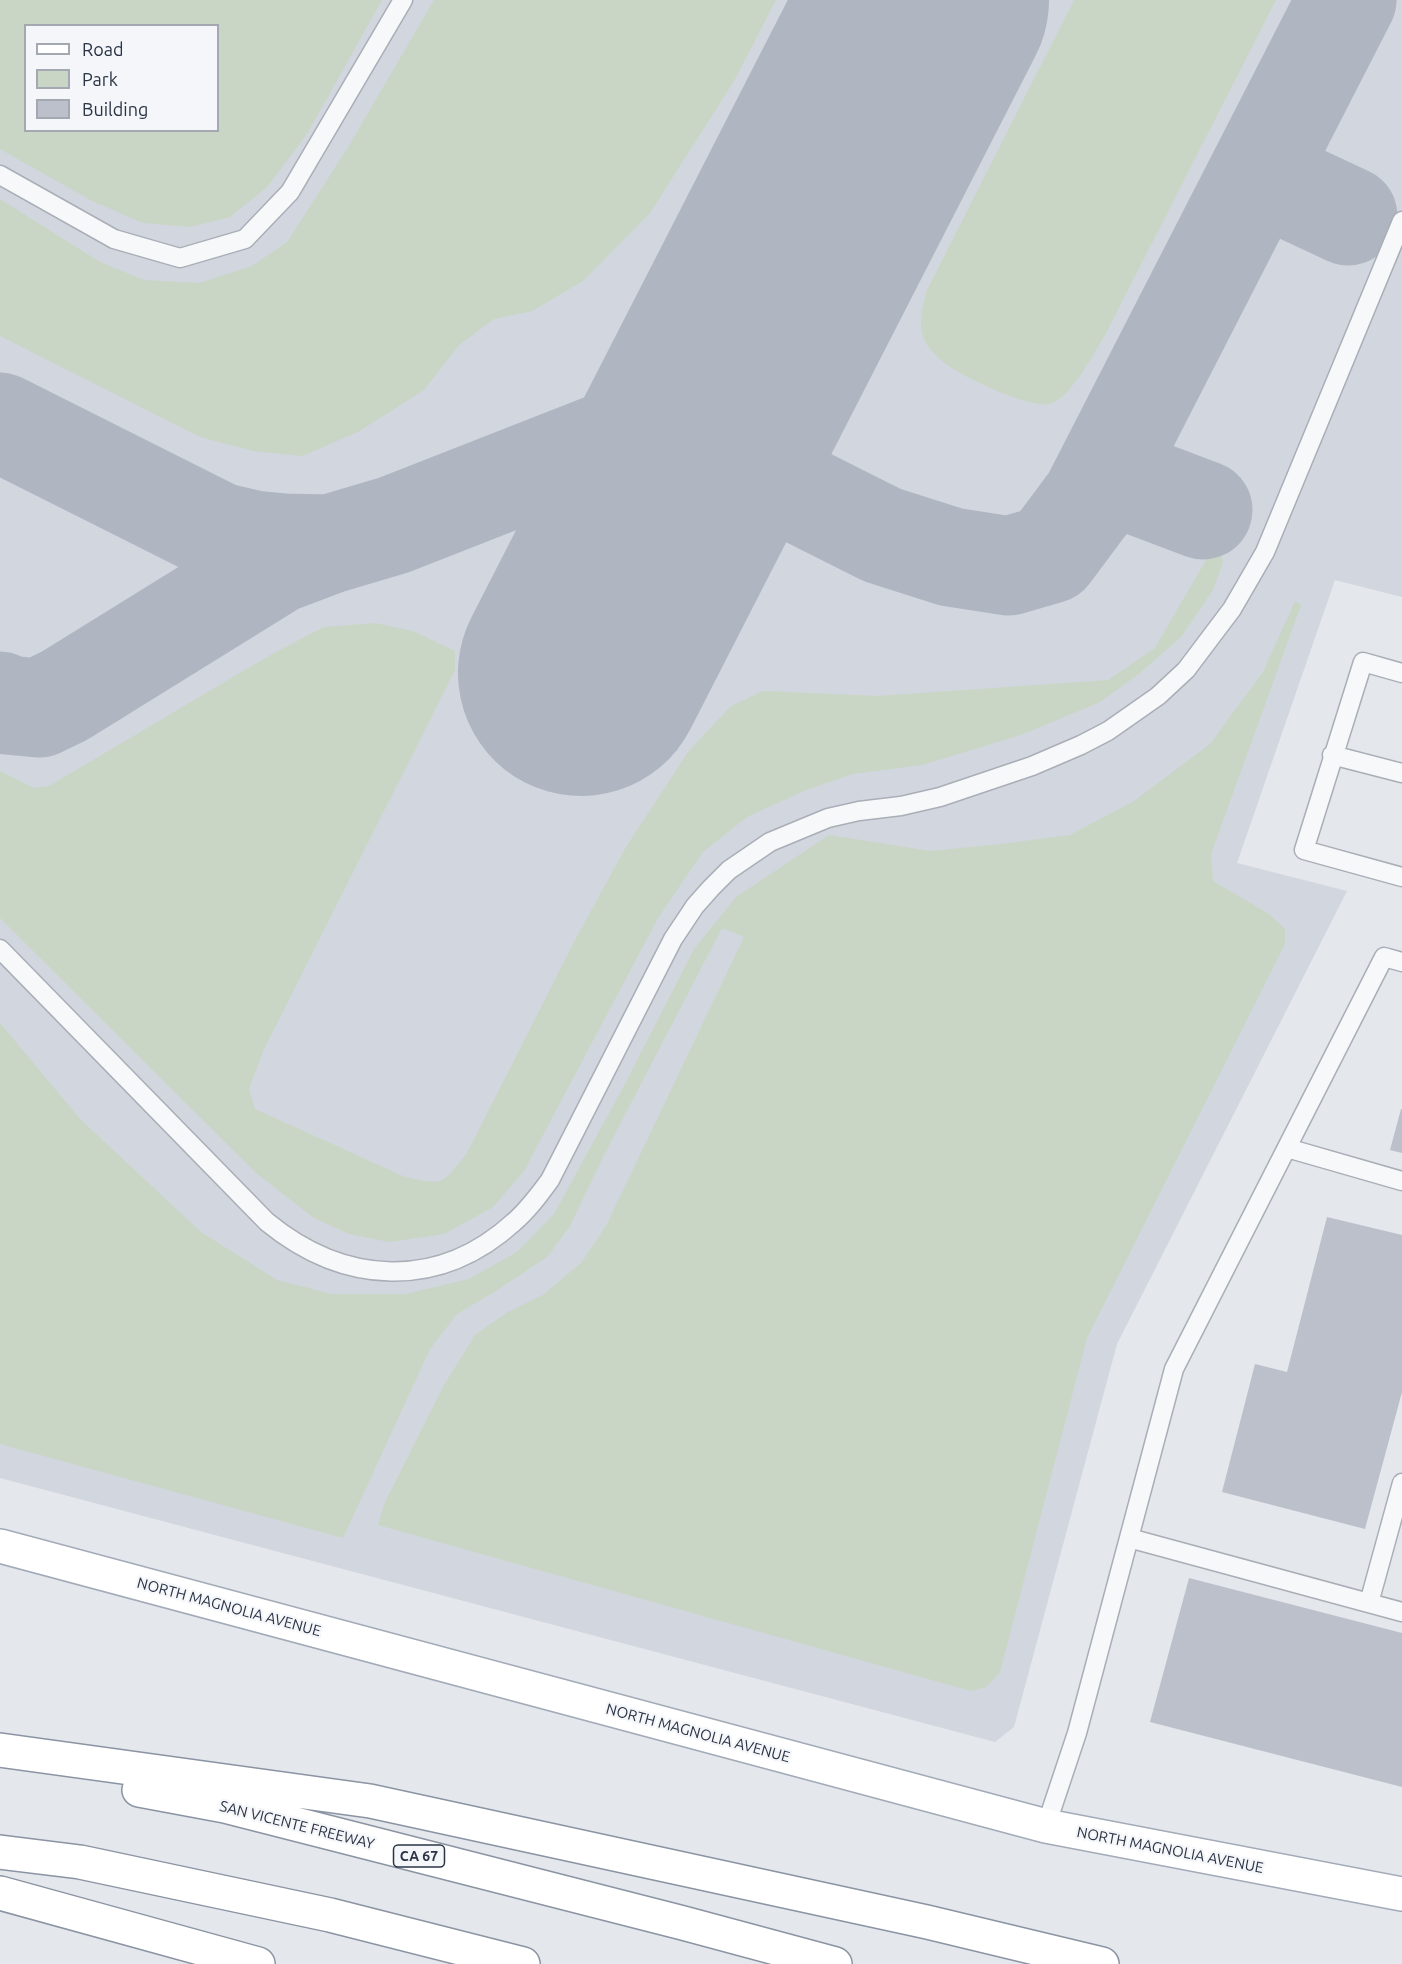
<!DOCTYPE html>
<style>
body{margin:0}
#map{position:relative;width:1402px;height:1964px;overflow:hidden;background:#e4e7ec;font-family:Ubuntu,sans-serif}
canvas{display:block}
.legend{position:absolute;left:24px;top:24px;width:195px;height:108px;box-sizing:border-box;background:#f4f6f9;border:2px solid #a4a8b1;margin:0;padding:8px 10px;list-style:none;font-size:18px;color:#2b3445}
.legend li{display:flex;align-items:center;gap:12px;height:30px}
.legend b{width:30px;border:2px solid #a4a8b1}
</style>
<div id="map">
<canvas width="1402" height="1964"></canvas>
<ul class="legend">
<li><b style="height:8px;background:#fff"></b>Road</li>
<li><b style="height:16px;background:#c9d6c5"></b>Park</li>
<li><b style="height:16px;background:#bbc0ca"></b>Building</li>
</ul>
</div>
<script>
const ctx = document.querySelector('canvas').getContext('2d');
ctx.lineJoin = 'round';
function paint(path, color) {
  ctx.fillStyle = color;
  ctx.fill(path, 'evenodd');
}
function trace(path, color, width, dash) {
  ctx.strokeStyle = color;
  ctx.lineWidth = width;
  ctx.lineCap = dash ? 'butt' : 'round';
  ctx.setLineDash(dash || []);
  ctx.stroke(path);
}
function write(font, color, halo, rows, align = 'center') {
  ctx.font = font + ' Ubuntu,sans-serif';
  ctx.lineWidth = 4.5;
  ctx.setLineDash([]);
  ctx.textBaseline = 'middle';
  ctx.strokeStyle = halo;
  ctx.fillStyle = color;
  for (const [text, x, y, turn = 0] of rows) {
    ctx.save();
    ctx.translate(x, y);
    ctx.rotate((+turn || 0) * Math.PI / 180);
    ctx.textAlign = isNaN(turn) ? turn : align;
    if (halo) ctx.strokeText(text, 0, 0);
    ctx.fillText(text, 0, 0);
    ctx.restore();
  }
}
paint(new Path2D(`
 M 0,0 L 1402,0 L 1402,597 L 1335,580 L 1237,863 L 1347,891 L 1117,1344 L 1014,1727 L 995,1742 L 0,1478 ZM 26,26 L 218,26 L 218,130 L 26,130 Z`), '#d2d6de');
paint(new Path2D(`
 M 0,0 L 382,0 L 307,134 L 267,187 L 230,217 L 190,227 L 143,223 L 92,201 L 0,149 ZM 26,26 L 218,26 L 218,130 L 26,130 Z
 M 434,0 L 776,0 L 734,81 L 650,213 L 583,281 L 532,311 L 494,319 L 459,345 L 424,390 L 358,432 L 302,456 L 253,451 L 200,437 L 0,336 L 0,199 L 100,262 L 144,280 L 199,283 L 252,266 L 287,242 L 347,149 Z
 M 1074,0 L 1276,0 L 1106,333 C 1095,351 1070,400 1049,404 C 1028,408 963,377 946,364 C 937,357 926,347 923,336 C 918,322 923,304 927,290 Z
 M 1213,548 L 1219,548 L 1223,562 L 1213,590 L 1181,637 L 1140,673 L 1100,702 L 1021,735 L 922,765 L 853,774 L 806,790 L 747,817 L 703,852 L 658,918 L 524,1171 L 493,1207 L 444,1234 L 389,1242 L 349,1234 L 314,1218 L 256,1173 L 0,918 L 0,771 L 34,788 L 49,786 L 272,654 L 324,627 L 375,623 L 413,631 L 455,651 L 455,670 L 264,1049 L 249,1089 L 255,1109 L 405,1177 C 446,1186 442,1184 467,1153 L 574,942 L 626,847 L 688,752 L 731,706 L 763,691 L 878,696 L 1108,680 L 1155,648 Z
 M 1295,601 L 1301,605 L 1211,854 L 1213,881 L 1269,914 L 1285,929 L 1285,944 L 1087,1338 L 1000,1672 L 986,1687 L 971,1691 L 378,1525 L 385,1502 L 444,1385 L 475,1335 L 508,1312 L 543,1295 L 581,1263 L 606,1226 L 744,937 L 722,928 L 603,1157 L 570,1226 L 547,1257 L 496,1291 L 457,1314 L 430,1349 L 343,1538 L 0,1444 L 0,1023 L 80,1119 L 201,1232 L 277,1280 L 332,1294 L 406,1294 L 469,1279 L 517,1252 L 554,1214 L 625,1084 L 694,949 L 736,897 L 829,835 L 930,851 L 1001,844 L 1070,835 L 1134,801 L 1210,744 L 1263,672 Z`), '#c9d6c5');
trace(new Path2D(`
 M 1258,174 L 1348,216
 M 0,422 L 219,532 L 253,540 L 284,543 L 330,544 L 394,525 L 723,396
 M 699,443 L 882,535 L 951,557 L 1009,566 L 1050,554 L 1091,499 L 1347,0
 M 1105,473 L 1203,510
 M 0,701 L 7,705 L 39,708 L 64,696 L 277,564 L 330,544`), '#b0b6c1', 99);
trace(new Path2D(`
 M 581,673 L 926,0`), '#b0b6c1', 246);
paint(new Path2D(`
 M 1401,1109 L 1402,1109 L 1402,1153 L 1390,1150 Z
 M 1327,1217 L 1402,1235 L 1402,1392 L 1365,1529 L 1222,1492 L 1255,1364 L 1287,1372 Z
 M 1189,1578 L 1402,1633 L 1402,1787 L 1150,1722 Z`), '#bbc0ca');
const service = new Path2D(`
 M 0,175 L 114,239 L 180,258 L 245,239 L 290,192 L 403,0
 M 1402,673 L 1363,662 L 1304,850 L 1402,877
 M 1332,755 L 1402,773
 M 0,949 L 267,1222 C 344,1285 438,1291 514,1222 C 528,1210 539,1195 550,1180 L 673,939 L 695,906 L 711,888 L 729,870 L 770,842 L 828,818 L 859,811 L 901,806 L 940,797 L 1032,766 L 1081,745 L 1108,731 L 1158,696 L 1186,670 L 1232,609 L 1265,552 L 1402,221
 M 1287,1148 L 1402,1181
 M 1129,1538 L 1402,1612
 M 1369,1603 L 1402,1483
 M 1046,1826 L 1077,1733 L 1174,1369 L 1384,957 L 1402,962`);
const primary = new Path2D(`
 M 0,1546 L 1046,1826 L 1402,1894`);
const motorway = new Path2D(`
 M 0,1750 L 370,1801 L 927,1922 L 1102,1964
 M 139,1790 L 225,1806 L 683,1923 L 835,1964
 M 0,1852 L 80,1862 L 330,1915 L 523,1964
 M 0,1893 L 258,1964`);
trace(service, '#a9aeb7', 21);
trace(primary, '#a3abb8', 36);
trace(motorway, '#8b94a3', 36);
trace(service, '#f7f8fa', 18);
trace(primary, '#fff', 33);
trace(motorway, '#fff', 33);
for (const [x, y, w] of [
 [419,1856,51]
]) {
  const box = new Path2D();
  box.roundRect(x - w / 2, y - 11, w, 22, 4.5);
  ctx.fillStyle = '#f4f6f9';
  ctx.fill(box);
  trace(box, '#2b3445', 1.5);
}
write('bold 14px', '#2b3445', null, [
 ["CA 67",419,1856]
]);
write('15px', '#2b3445', '#f4f6f9', [
 ["NORTH MAGNOLIA AVENUE",229,1607,15],
 ["NORTH MAGNOLIA AVENUE",698,1733,15],
 ["SAN VICENTE FREEWAY",297,1825,14],
 ["NORTH MAGNOLIA AVENUE",1170,1850,11]
]);
</script>
